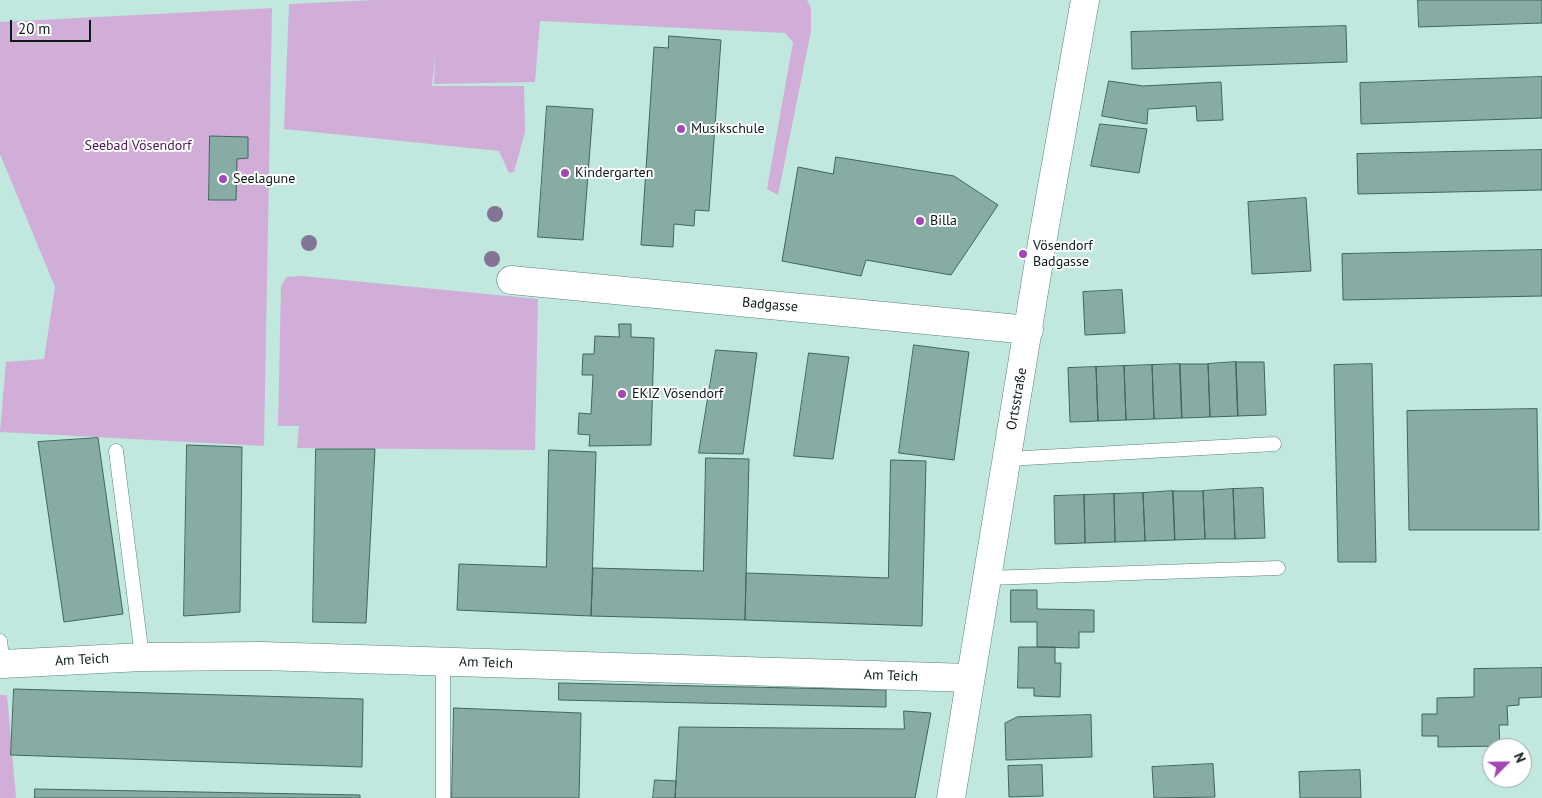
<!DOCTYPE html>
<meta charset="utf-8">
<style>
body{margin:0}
#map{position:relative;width:1542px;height:798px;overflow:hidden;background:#c0e8df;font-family:"PT Sans",sans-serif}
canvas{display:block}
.north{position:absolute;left:1482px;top:738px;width:50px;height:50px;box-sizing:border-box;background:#fff;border:1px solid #9ea4a3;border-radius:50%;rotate:67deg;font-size:14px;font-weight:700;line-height:20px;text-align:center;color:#0c1b18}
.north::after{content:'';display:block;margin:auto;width:18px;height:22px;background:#a248b4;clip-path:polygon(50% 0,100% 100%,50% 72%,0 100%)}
.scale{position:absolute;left:10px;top:20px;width:81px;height:22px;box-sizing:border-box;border:2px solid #0c1b18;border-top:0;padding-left:6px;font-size:15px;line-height:18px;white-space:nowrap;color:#0c1b18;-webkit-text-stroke:4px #fff;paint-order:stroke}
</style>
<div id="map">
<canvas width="1542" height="798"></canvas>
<div class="north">N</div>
<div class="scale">20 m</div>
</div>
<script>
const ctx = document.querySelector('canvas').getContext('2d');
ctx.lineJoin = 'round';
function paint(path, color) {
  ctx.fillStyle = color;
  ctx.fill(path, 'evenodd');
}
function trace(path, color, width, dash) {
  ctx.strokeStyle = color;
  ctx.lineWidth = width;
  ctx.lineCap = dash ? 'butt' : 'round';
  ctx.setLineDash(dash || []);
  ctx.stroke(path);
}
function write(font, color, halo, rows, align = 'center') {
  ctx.font = font + ' "PT Sans",sans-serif';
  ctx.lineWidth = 4;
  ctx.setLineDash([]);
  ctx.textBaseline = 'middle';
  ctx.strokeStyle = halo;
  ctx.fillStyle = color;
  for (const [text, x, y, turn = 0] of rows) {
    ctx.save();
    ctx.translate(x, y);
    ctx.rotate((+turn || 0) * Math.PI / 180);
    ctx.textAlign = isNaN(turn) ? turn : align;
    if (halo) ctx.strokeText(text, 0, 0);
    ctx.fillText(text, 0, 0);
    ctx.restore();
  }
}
paint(new Path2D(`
 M 374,0 L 807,0 L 811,8 L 811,31 L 778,195 L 767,189 L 793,42 L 785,33 L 540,21 L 535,82 L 434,84 L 435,56 L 432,86 L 524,86 L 525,132 L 514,172 L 509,173 L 499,151 L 284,129 L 289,4 Z
 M 272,8 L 264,446 L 0,432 L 6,362 L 44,359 L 55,287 L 0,154 L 0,22 Z
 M 302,276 L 538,299 L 535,450 L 297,448 L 299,426 L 278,426 L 281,287 L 286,277 Z
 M 0,695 L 7,695 L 16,798 L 0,798 Z`), '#d1aed7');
const building = new Path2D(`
 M 1418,0 L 1542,0 L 1542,23 L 1419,27 Z
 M 1346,26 L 1347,62 L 1132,69 L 1131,32 Z
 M 669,36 L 721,40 L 709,211 L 695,210 L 694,226 L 674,224 L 673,247 L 641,245 L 654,47 L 668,48 Z
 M 1542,77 L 1542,118 L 1361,124 L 1360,83 Z
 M 1109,81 L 1143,86 L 1221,82 L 1223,120 L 1197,121 L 1196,106 L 1148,109 L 1147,124 L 1102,116 Z
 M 547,106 L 593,109 L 583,240 L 538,237 Z
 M 1100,124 L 1147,129 L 1139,173 L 1091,166 Z
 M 210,136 L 248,137 L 248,158 L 237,159 L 236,200 L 209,200 Z
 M 1542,150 L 1542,190 L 1358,194 L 1357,154 Z
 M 836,157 L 954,176 L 998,205 L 951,275 L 866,260 L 861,276 L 782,261 L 798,167 L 833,174 Z
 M 1306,198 L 1311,271 L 1252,274 L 1248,202 Z
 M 1542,250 L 1542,296 L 1343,300 L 1342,254 Z
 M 1122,290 L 1125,333 L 1085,335 L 1083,292 Z
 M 619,324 L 631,324 L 631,337 L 654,338 L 651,445 L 589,446 L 590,435 L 578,434 L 579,413 L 591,414 L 593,375 L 582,375 L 583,354 L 594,354 L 595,336 L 619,337 Z
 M 914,345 L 969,352 L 954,460 L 899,453 Z
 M 716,350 L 757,353 L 743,454 L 699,453 Z
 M 809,353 L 849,357 L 833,459 L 794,456 Z
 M 1236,362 L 1264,362 L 1266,415 L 1238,416 Z
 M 1236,362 L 1238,416 L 1210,417 L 1208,364 Z
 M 1180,364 L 1208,364 L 1210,417 L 1182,418 Z
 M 1180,364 L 1182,418 L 1154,419 L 1152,365 Z
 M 1372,364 L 1376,562 L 1338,562 L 1334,365 Z
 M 1152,365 L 1154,419 L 1126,420 L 1124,366 Z
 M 1124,366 L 1126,420 L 1098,421 L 1096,367 Z
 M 1096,367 L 1098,421 L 1070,422 L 1068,368 Z
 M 1537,409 L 1539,530 L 1409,530 L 1407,411 Z
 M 98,438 L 123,614 L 64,622 L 38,442 Z
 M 187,445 L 242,447 L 240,612 L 184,616 Z
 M 316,449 L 375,449 L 366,623 L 313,622 Z
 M 549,450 L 596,452 L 591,616 L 457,610 L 459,564 L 546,567 Z
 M 706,458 L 749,459 L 745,620 L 591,616 L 593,568 L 703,571 Z
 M 891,460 L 926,461 L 922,626 L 745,620 L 746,573 L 888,578 Z
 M 1263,488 L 1265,538 L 1235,539 L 1233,489 Z
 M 1233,489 L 1235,539 L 1205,539 L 1203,491 Z
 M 1173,491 L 1175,540 L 1145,541 L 1143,493 Z
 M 1173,491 L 1203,491 L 1205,539 L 1175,540 Z
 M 1143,493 L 1145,541 L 1115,542 L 1114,494 Z
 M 1114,494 L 1115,542 L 1085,543 L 1084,495 Z
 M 1084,495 L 1085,543 L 1055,544 L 1054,496 Z
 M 1011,590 L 1037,590 L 1037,609 L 1094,610 L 1094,632 L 1079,632 L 1079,648 L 1037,647 L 1037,622 L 1011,622 Z
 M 1019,647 L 1055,647 L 1055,663 L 1061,663 L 1060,697 L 1034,696 L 1034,688 L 1018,688 Z
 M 1542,668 L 1542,697 L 1519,698 L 1519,705 L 1507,706 L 1508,725 L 1499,725 L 1500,746 L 1438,747 L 1438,736 L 1422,736 L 1422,714 L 1437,714 L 1437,698 L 1474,697 L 1474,669 Z
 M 559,683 L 886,690 L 886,707 L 559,700 Z
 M 14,689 L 363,699 L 362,767 L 11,755 Z
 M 454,708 L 581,713 L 579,798 L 452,798 Z
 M 904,711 L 931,713 L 915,798 L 675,798 L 679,727 L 904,729 Z
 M 1091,715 L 1092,757 L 1006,760 L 1005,723 L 1017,717 Z
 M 1213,764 L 1215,797 L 1154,798 L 1152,767 Z
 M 1042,765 L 1043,796 L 1009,797 L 1008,766 Z
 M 1360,770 L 1361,798 L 1300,798 L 1299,772 Z
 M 655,780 L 676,781 L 675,798 L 653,798 Z
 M 35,789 L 360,795 L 360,798 L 35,798 Z`);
paint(building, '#86aca4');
trace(building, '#41655e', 1);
const lane = new Path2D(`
 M 116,451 L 142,657
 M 1007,459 L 1274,444
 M 987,578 L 1278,568
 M 0,641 L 3,664
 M 443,662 L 443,798`);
const street = new Path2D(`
 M 511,280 L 1029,330
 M 3,664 L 142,657 L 262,656 L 970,678`);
const secondary = new Path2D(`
 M 951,798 L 1042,243 L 1085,0`);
trace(lane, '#5c8179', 15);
trace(street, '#5c8179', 29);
trace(secondary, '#5c8179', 29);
trace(lane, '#fff', 14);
trace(street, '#fff', 28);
trace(secondary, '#fff', 28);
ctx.fillStyle = '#817495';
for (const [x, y] of [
 [495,214],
 [309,243],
 [492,259]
]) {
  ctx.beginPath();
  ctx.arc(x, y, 8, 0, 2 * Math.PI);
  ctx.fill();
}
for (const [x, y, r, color] of [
 [681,129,5,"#a248b4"],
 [565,173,5,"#a248b4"],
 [223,179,5,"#a248b4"],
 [920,221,5,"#a248b4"],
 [1023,254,5,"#a248b4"],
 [622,394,5,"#a248b4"]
]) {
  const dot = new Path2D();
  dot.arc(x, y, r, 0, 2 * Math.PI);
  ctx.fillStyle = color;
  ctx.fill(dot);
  trace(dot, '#fff', 2);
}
write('14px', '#0c1b18', '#fff', [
 ["Musikschule",691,129],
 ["Kindergarten",575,173],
 ["Seelagune",233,179],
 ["Billa",930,221],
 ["Vösendorf",1033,246],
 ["Badgasse",1033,262],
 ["EKIZ Vösendorf",632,394]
], 'left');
write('14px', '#4e1558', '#fff', [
 ["Seebad Vösendorf",138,146]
]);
write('14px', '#0c1b18', '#fff', [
 ["Badgasse",770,305,5],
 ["Ortsstraße",1017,399,-80],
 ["Am Teich",82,660,-3],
 ["Am Teich",486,663,2],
 ["Am Teich",891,676,2]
]);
</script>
